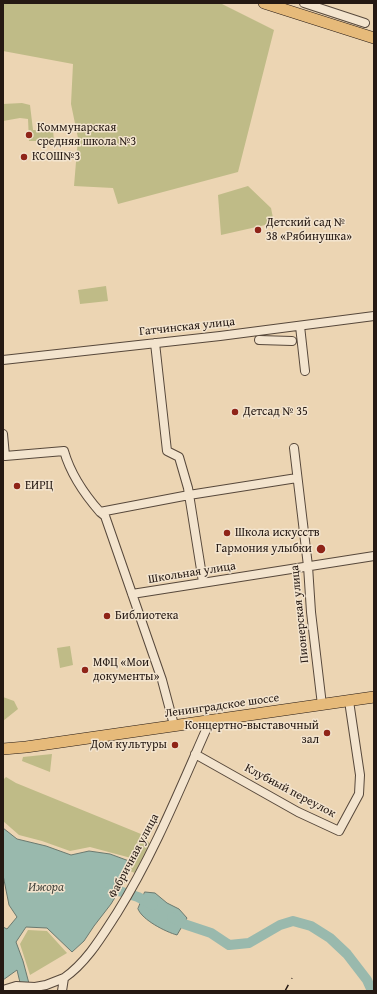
<!DOCTYPE html>
<meta charset="utf-8">
<style>
body{margin:0}
#map{position:relative;width:377px;height:994px;overflow:hidden;background:#ecd5b3;font-family:"Gentium Book Plus",serif}
canvas{display:block}
.frame{position:absolute;inset:0;border:4px solid #251913;pointer-events:none}
</style>
<div id="map">
<canvas width="377" height="994"></canvas>
<div class="frame"></div>
</div>
<script>
const ctx = document.querySelector('canvas').getContext('2d');
ctx.lineJoin = 'round';
function paint(path, color) {
  ctx.fillStyle = color;
  ctx.fill(path, 'evenodd');
}
function trace(path, color, width, dash) {
  ctx.strokeStyle = color;
  ctx.lineWidth = width;
  ctx.lineCap = dash ? 'butt' : 'round';
  ctx.setLineDash(dash || []);
  ctx.stroke(path);
}
function write(font, color, halo, rows, align = 'center') {
  ctx.font = font + ' "Gentium Book Plus",serif';
  ctx.lineWidth = 3;
  ctx.setLineDash([]);
  ctx.textBaseline = 'middle';
  ctx.strokeStyle = halo;
  ctx.fillStyle = color;
  for (const [text, x, y, turn = 0] of rows) {
    ctx.save();
    ctx.translate(x, y);
    ctx.rotate((+turn || 0) * Math.PI / 180);
    ctx.textAlign = isNaN(turn) ? turn : align;
    if (halo) ctx.strokeText(text, 0, 0);
    ctx.fillText(text, 0, 0);
    ctx.restore();
  }
}
paint(new Path2D(`
 M 3,3 L 220,3 L 274,30 L 238,172 L 118,204 L 113,188 L 74,186 L 78,138 L 71,104 L 73,64 L 3,51 Z
 M 22,103 L 30,105 L 33,130 L 53,130 L 54,141 L 29,141 L 28,119 L 20,118 L 3,121 L 3,104 Z
 M 248,186 L 271,208 L 274,223 L 221,235 L 218,195 Z
 M 106,286 L 108,301 L 80,304 L 78,290 Z
 M 70,646 L 73,665 L 60,668 L 57,648 Z
 M 3,697 L 14,701 L 18,709 L 3,721 Z
 M 52,754 L 50,772 L 22,761 L 23,757 Z
 M 6,777 L 16,783 L 141,834 L 150,844 L 135,873 L 130,871 L 131,858 L 90,847 L 70,851 L 42,841 L 19,835 L 3,821 L 3,778 L 4,779 Z
 M 28,930 L 47,931 L 67,953 L 30,975 L 20,944 Z`), '#bfbb87');
const water = new Path2D(`
 M 3,828 L 17,839 L 46,846 L 71,855 L 89,851 L 110,854 L 129,861 L 125,881 L 111,904 L 94,926 L 84,941 L 72,952 L 47,928 L 26,927 L 16,942 L 23,961 L 31,991 L 22,991 L 17,970 L 3,980 L 3,927 L 7,929 L 17,917 L 9,905 L 3,875 Z
 M 145,892 L 155,893 L 167,903 L 179,909 L 187,918 L 177,935 C 166,932 142,920 138,909 Z`);
paint(water, '#99b9ad');
trace(water, '#6b796f', 1);
trace(new Path2D(`
 M 106,893 L 119,891 L 138,897 L 153,905
 M 172,917 L 184,924 L 211,933 L 229,945 L 249,943 L 280,925 L 293,921 L 311,926 L 330,938 L 347,954 L 367,980 L 372,991`), '#99b9ad', 10);
const minor = new Path2D(`
 M 304,3 L 365,23
 M 300,326 L 305,371
 M 259,340 L 292,341
 M 155,343 L 167,451 L 179,457 L 188,488 L 203,582
 M 3,360 L 220,336 L 374,316
 M 3,434 L 5,456 L 64,451 C 70,472 85,495 100,512 L 189,495 L 297,478
 M 294,448 L 308,566 L 311,612 L 322,705
 M 100,512 L 105,516 L 162,680 L 174,725
 M 132,594 L 374,556
 M 195,754 L 298,812 L 339,831 L 359,794 L 360,775 L 349,701
 M 3,990 L 16,986 L 35,987 L 46,985 L 64,978
 M 62,991 L 64,978 C 87,962 102,936 117,913 C 155,852 181,786 210,721`);
const major = new Path2D(`
 M 264,3 L 374,38
 M 3,749 L 26,747 L 374,697`);
trace(minor, '#57483b', 10);
trace(major, '#251913', 12);
trace(minor, '#f3e4ce', 8);
trace(major, '#e6ba7a', 11);
trace(new Path2D(`
 M 285,991 L 292,978`), '#251913', 1.5, [7, 7]);
for (const [x, y, r, color] of [
 [29,135,4,"#8f2418"],
 [24,157,4,"#8f2418"],
 [258,230,4,"#8f2418"],
 [235,412,4,"#8f2418"],
 [17,486,4,"#8f2418"],
 [227,533,4,"#8f2418"],
 [321,549,5,"#8f2418"],
 [107,616,4,"#8f2418"],
 [85,670,4,"#8f2418"],
 [327,733,4,"#8f2418"],
 [175,745,4,"#8f2418"]
]) {
  const dot = new Path2D();
  dot.arc(x, y, r, 0, 2 * Math.PI);
  ctx.fillStyle = color;
  ctx.fill(dot);
  trace(dot, '#f3e4ce', 1.5);
}
write('12px', '#251913', '#f3e4ce', [
 ["Коммунарская",37,128],
 ["средняя школа №3",37,142],
 ["КСОШ№3",32,157],
 ["Детский сад №",266,223],
 ["38 «Рябинушка»",266,237],
 ["Детсад № 35",243,412],
 ["ЕИРЦ",25,486],
 ["Школа искусств",235,533],
 ["Гармония улыбки",312,549,"right"],
 ["Библиотека",115,616],
 ["МФЦ «Мои",93,663],
 ["документы»",93,677],
 ["Концертно-выставочный",319,726,"right"],
 ["зал",319,740,"right"],
 ["Дом культуры",167,745,"right"]
], 'left');
write('12px', '#251913', '#f3e4ce', [
 ["Гатчинская улица",187,327,-6],
 ["Школьная улица",192,573,-9],
 ["Пионерская улица",300,614,-96],
 ["Ленинградское шоссе",222,706,-8],
 ["Клубный переулок",290,791,28],
 ["Фабричная улица",134,856,-62]
]);
write('italic 13px', '#484941', '#f3e4ce', [
 ["Ижора",46,888]
]);
</script>
